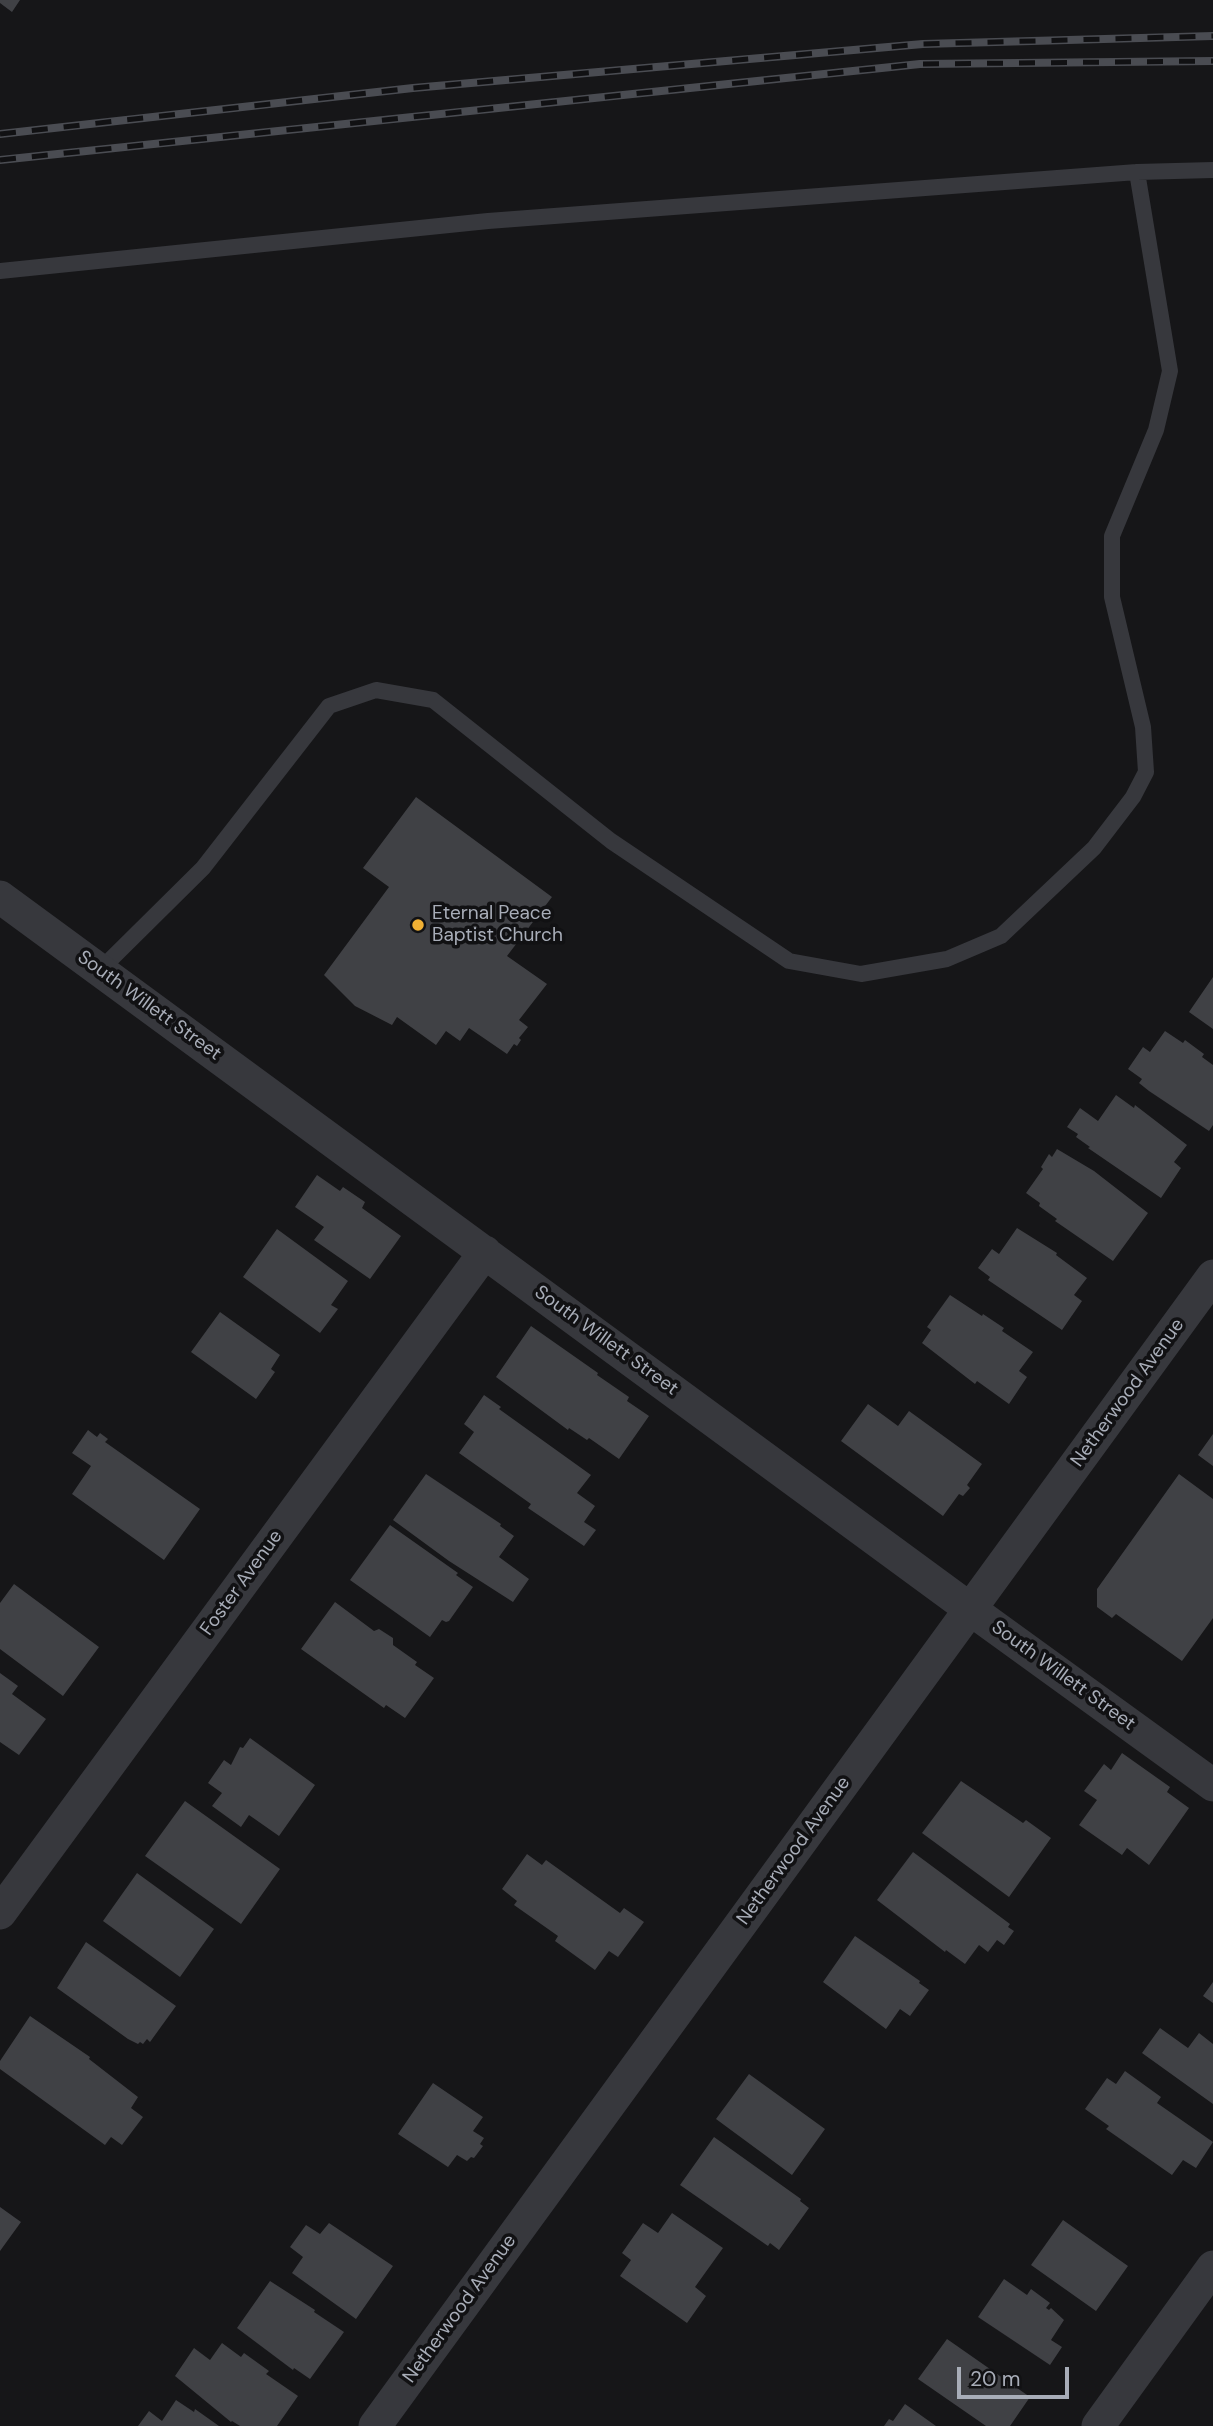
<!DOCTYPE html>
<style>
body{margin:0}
#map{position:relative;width:1213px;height:2426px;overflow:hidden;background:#161618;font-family:"DM Sans",sans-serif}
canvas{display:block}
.scale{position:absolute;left:957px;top:2367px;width:112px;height:32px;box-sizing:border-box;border:4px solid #a8adb8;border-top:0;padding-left:9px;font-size:21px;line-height:24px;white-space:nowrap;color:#a8adb8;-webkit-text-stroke:5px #111113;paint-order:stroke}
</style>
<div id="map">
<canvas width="1213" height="2426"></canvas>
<div class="scale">20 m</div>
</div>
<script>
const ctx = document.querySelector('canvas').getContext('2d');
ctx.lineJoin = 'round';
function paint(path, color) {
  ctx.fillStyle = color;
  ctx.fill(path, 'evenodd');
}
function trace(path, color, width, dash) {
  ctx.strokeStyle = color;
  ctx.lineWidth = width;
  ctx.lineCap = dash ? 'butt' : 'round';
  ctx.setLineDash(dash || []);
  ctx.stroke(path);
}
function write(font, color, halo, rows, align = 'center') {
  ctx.font = font + ' "DM Sans",sans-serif';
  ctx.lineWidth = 7;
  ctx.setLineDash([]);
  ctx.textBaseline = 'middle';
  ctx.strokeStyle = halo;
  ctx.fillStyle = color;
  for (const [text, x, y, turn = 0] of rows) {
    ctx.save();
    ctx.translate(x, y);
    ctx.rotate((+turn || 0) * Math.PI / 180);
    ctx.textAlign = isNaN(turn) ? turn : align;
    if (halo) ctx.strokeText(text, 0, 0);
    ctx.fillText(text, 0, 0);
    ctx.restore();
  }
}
paint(new Path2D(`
 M 0,0 L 20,0 L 12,12 L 0,3 Z
 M 416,797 L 552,897 L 507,956 L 547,984 L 519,1020 L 528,1027 L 519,1038 L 521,1040 L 517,1046 L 514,1044 L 507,1054 L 469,1028 L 460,1041 L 446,1031 L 436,1045 L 397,1017 L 392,1025 L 355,1006 L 324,975 L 389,887 L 363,868 Z
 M 1213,977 L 1213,1029 L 1189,1012 Z
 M 1165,1031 L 1183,1043 L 1185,1040 L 1204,1054 L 1202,1057 L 1213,1065 L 1213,1125 L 1209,1131 L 1149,1091 L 1139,1083 L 1142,1079 L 1128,1069 L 1143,1047 L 1150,1052 Z
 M 1116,1095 L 1134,1108 L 1135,1105 L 1187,1145 L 1174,1162 L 1181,1168 L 1161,1198 L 1088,1148 L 1090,1147 L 1076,1137 L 1078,1134 L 1067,1127 L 1080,1108 L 1098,1121 Z
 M 1057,1149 L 1094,1171 L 1148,1213 L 1113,1261 L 1055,1221 L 1057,1219 L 1039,1206 L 1040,1203 L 1026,1193 L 1043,1169 L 1041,1167 L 1049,1154 L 1052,1157 Z
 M 317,1175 L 340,1191 L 343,1187 L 365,1202 L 362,1208 L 401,1236 L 370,1279 L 314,1240 L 324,1227 L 295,1207 Z
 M 1017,1228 L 1057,1253 L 1056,1255 L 1087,1278 L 1074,1295 L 1082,1301 L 1062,1330 L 988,1280 L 990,1277 L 978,1268 L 992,1249 L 999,1254 Z
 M 277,1229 L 348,1281 L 331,1305 L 338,1309 L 320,1333 L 243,1277 Z
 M 950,1295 L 982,1316 L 983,1314 L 1004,1328 L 1002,1331 L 1033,1352 L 1019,1371 L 1027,1377 L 1009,1404 L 977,1381 L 975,1384 L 922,1343 L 931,1330 L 927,1327 Z
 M 220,1312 L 280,1355 L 271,1369 L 275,1372 L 256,1399 L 191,1352 Z
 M 531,1326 L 598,1373 L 597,1375 L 629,1397 L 627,1401 L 649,1416 L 619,1459 L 589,1438 L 587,1440 L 569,1428 L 568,1430 L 496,1377 Z
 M 484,1395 L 501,1407 L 499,1409 L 591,1475 L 577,1493 L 595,1506 L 584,1522 L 596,1530 L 584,1546 L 528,1508 L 531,1504 L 459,1453 L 474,1432 L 464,1424 Z
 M 868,1404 L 898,1426 L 909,1411 L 982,1464 L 967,1485 L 970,1488 L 963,1496 L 959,1494 L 943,1516 L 841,1441 Z
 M 88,1430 L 97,1437 L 100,1433 L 108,1439 L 105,1442 L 200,1509 L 164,1560 L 72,1494 L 91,1466 L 72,1453 Z
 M 1213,1434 L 1213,1466 L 1198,1455 Z
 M 426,1474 L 501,1524 L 500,1526 L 514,1536 L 499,1557 L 529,1579 L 513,1602 L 449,1561 L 393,1520 Z
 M 1179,1474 L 1213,1499 L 1213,1618 L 1182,1661 L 1116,1614 L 1112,1618 L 1097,1607 L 1097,1589 Z
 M 390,1525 L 458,1573 L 456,1575 L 473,1587 L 449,1621 L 446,1622 L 442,1620 L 430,1637 L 350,1580 Z
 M 14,1584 L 99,1647 L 63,1696 L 0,1649 L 0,1603 Z
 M 335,1602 L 374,1631 L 379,1629 L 393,1638 L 393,1645 L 417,1662 L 415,1665 L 434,1678 L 405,1718 L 386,1705 L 384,1708 L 301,1649 Z
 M 0,1673 L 18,1686 L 12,1694 L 46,1719 L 19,1755 L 0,1742 Z
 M 250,1738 L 315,1785 L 279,1836 L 249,1815 L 241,1827 L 212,1806 L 222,1793 L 208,1783 L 224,1760 L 231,1765 L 240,1747 L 243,1748 Z
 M 1122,1753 L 1170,1787 L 1167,1792 L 1189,1808 L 1149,1865 L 1127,1848 L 1122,1855 L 1079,1825 L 1097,1800 L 1084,1791 L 1104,1764 L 1111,1770 Z
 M 961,1781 L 1023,1823 L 1026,1820 L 1051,1838 L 1009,1897 L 922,1833 Z
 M 185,1801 L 280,1869 L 241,1924 L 145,1856 Z
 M 913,1852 L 1010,1924 L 1008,1927 L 1014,1931 L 1004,1945 L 997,1940 L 988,1952 L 979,1945 L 965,1964 L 946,1950 L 945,1952 L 877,1900 Z
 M 527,1854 L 542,1865 L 546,1860 L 620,1913 L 624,1908 L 644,1922 L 618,1957 L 609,1951 L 595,1970 L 555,1941 L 558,1936 L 514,1905 L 517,1901 L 502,1889 Z
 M 137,1873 L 214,1929 L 180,1977 L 103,1921 Z
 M 855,1936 L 920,1981 L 919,1983 L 929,1990 L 910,2016 L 900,2009 L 886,2029 L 823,1982 Z
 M 86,1942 L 176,2006 L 150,2042 L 147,2039 L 143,2044 L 140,2042 L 138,2044 L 128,2039 L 57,1988 Z
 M 1213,1982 L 1213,2003 L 1203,1996 Z
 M 30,2016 L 90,2057 L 89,2059 L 138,2097 L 131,2108 L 143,2117 L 122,2145 L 111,2137 L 105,2145 L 0,2069 L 0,2061 Z
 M 1160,2028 L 1188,2048 L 1199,2033 L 1213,2044 L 1213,2104 L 1142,2053 Z
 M 1125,2071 L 1161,2097 L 1157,2103 L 1213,2142 L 1196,2168 L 1183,2160 L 1172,2175 L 1106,2129 L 1109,2126 L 1085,2109 L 1107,2078 L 1116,2084 Z
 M 749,2074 L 825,2129 L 792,2175 L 716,2119 Z
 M 433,2083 L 483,2117 L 473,2131 L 484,2138 L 480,2144 L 483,2146 L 474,2158 L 471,2157 L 467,2161 L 457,2155 L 448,2167 L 398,2134 Z
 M 714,2137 L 801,2199 L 800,2201 L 809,2208 L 779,2250 L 770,2243 L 768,2246 L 680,2185 Z
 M 0,2207 L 21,2222 L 0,2251 Z
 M 672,2213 L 723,2248 L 695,2287 L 706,2296 L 687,2323 L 620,2276 L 631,2260 L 622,2253 L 643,2223 L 658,2233 Z
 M 1063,2220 L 1128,2266 L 1096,2311 L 1031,2265 Z
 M 329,2223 L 393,2266 L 356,2319 L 292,2273 L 303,2257 L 290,2247 L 306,2225 L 320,2234 Z
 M 1004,2279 L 1027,2295 L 1031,2289 L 1050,2303 L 1046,2308 L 1049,2310 L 1051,2308 L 1064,2320 L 1051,2340 L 1062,2347 L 1050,2365 L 978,2317 Z
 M 270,2281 L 315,2310 L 314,2312 L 344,2332 L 310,2379 L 294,2368 L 293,2370 L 237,2328 Z
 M 947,2339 L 1030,2397 L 1010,2426 L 986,2426 L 918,2379 Z
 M 222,2343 L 241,2357 L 244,2353 L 269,2371 L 266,2374 L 298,2396 L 277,2426 L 240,2426 L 232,2421 L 231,2422 L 175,2376 L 194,2348 L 210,2360 Z
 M 176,2400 L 194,2412 L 195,2409 L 219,2426 L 138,2426 L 149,2411 L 162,2421 Z
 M 905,2404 L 936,2426 L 884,2426 L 889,2419 L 893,2421 Z`), '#404145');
trace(new Path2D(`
 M 0,271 L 488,221 L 1137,172 L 1213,170
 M 100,970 L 203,868 L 329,706 L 376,690 L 433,700 L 611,841 L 789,961 L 861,974 L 947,959 L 1001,936 L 1094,848 L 1133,797 L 1146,772 L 1143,727 L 1112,597 L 1112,536 L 1156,430 L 1170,371 L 1137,172`), '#37383d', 16);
trace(new Path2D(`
 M 0,897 L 970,1609 L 1213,1785
 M 0,1913 L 485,1252
 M 375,2426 L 1213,1276
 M 1098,2426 L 1213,2267`), '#37383d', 33);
const rail = new Path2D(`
 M 0,134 L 413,88 L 923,44 L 1213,36
 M 0,160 L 920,64 L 1213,61`);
trace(rail, '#4a4c52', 8);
trace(rail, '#111113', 5, [16]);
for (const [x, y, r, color] of [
 [418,925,7,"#f2b134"]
]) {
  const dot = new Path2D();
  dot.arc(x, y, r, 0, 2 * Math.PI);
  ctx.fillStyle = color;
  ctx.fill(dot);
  trace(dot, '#111113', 2.5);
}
write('19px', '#a8adb8', '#111113', [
 ["Eternal Peace",432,914],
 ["Baptist Church",432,936]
], 'left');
write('19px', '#a8adb8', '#111113', [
 ["South Willett Street",149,1006,36],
 ["South Willett Street",606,1341,36],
 ["Netherwood Avenue",1128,1393,-54],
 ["Foster Avenue",242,1583,-54],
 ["South Willett Street",1063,1676,36],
 ["Netherwood Avenue",794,1851,-54],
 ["Netherwood Avenue",460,2309,-54]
]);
</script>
